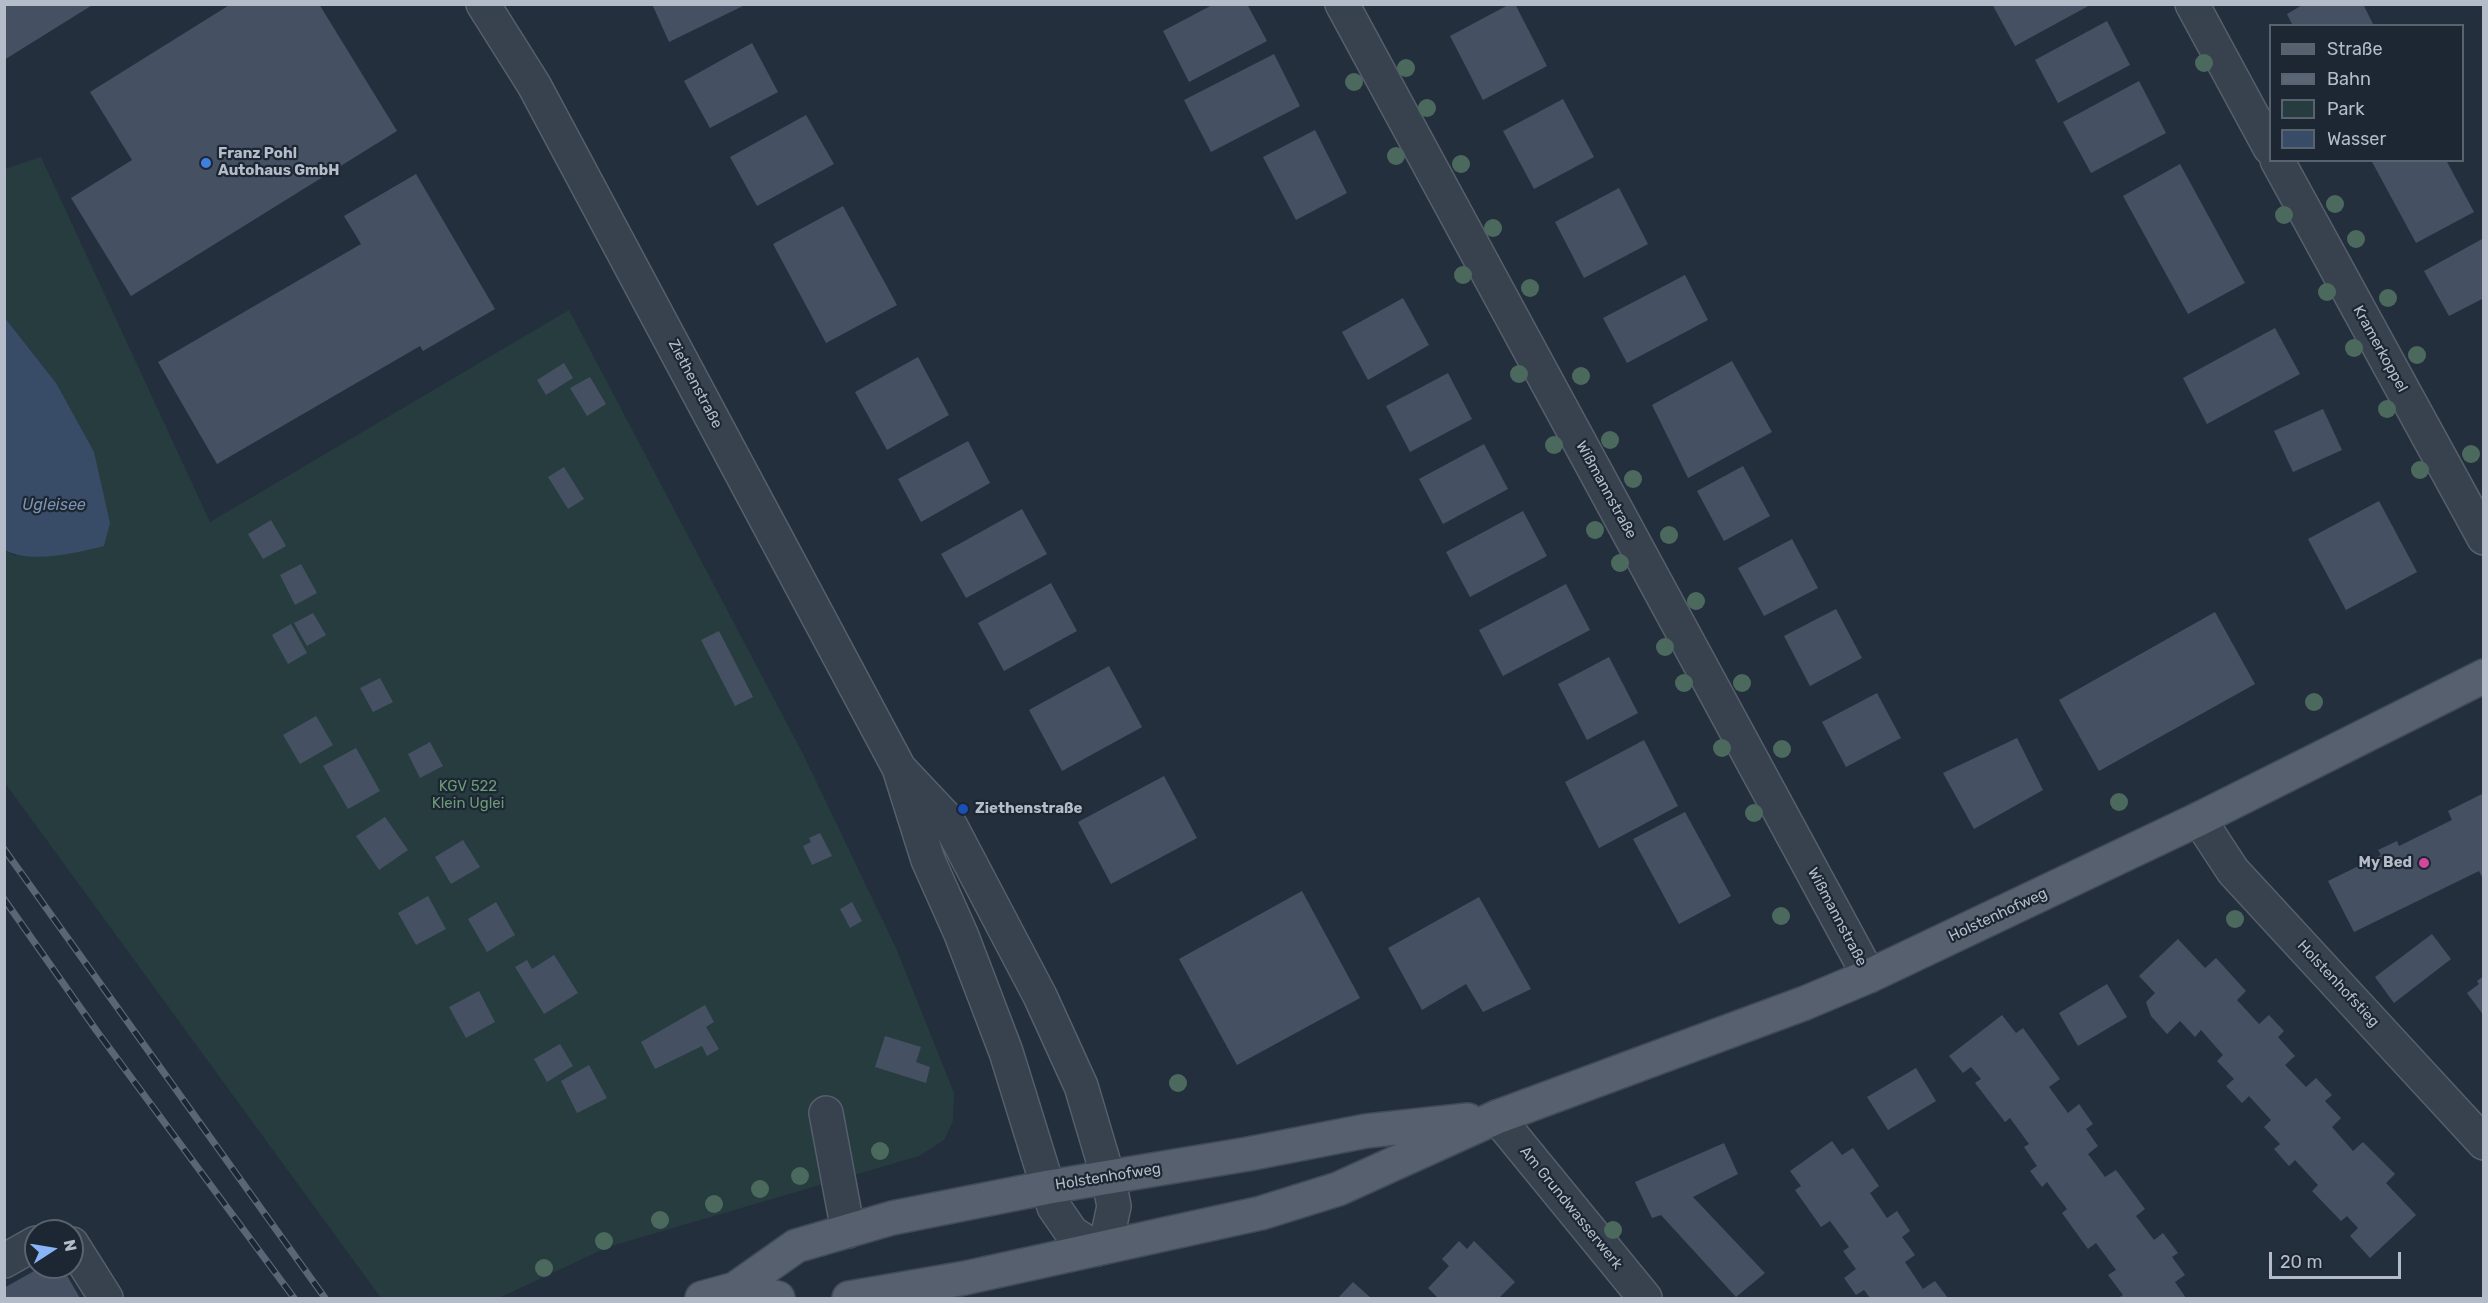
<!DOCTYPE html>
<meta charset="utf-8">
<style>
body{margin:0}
#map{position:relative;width:2488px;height:1303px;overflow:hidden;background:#242f3e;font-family:Rubik,sans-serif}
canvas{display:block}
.frame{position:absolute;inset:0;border:6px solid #b4bcc9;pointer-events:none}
.legend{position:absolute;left:2269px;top:24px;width:195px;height:138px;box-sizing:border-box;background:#1d2633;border:2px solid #59626f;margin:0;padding:8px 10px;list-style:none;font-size:18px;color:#b4bcc9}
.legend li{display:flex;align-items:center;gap:12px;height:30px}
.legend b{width:30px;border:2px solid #59626f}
.north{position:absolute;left:24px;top:1219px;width:60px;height:60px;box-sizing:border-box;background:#1d2633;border:2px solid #59626f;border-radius:50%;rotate:78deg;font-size:16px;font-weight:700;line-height:24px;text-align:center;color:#b4bcc9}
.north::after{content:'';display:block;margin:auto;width:21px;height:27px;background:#8ab4f8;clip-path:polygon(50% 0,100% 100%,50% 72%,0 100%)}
.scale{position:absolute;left:2269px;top:1252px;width:132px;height:27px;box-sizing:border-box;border:3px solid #b4bcc9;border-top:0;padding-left:8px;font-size:18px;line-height:21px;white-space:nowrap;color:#b4bcc9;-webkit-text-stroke:4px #1d2633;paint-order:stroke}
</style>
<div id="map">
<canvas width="2488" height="1303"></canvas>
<div class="frame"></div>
<ul class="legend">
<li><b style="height:8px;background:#56606e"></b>Straße</li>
<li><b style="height:8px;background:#5a6575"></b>Bahn</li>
<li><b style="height:16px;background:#263c3f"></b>Park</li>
<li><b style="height:16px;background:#394c67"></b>Wasser</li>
</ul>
<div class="north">N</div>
<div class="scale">20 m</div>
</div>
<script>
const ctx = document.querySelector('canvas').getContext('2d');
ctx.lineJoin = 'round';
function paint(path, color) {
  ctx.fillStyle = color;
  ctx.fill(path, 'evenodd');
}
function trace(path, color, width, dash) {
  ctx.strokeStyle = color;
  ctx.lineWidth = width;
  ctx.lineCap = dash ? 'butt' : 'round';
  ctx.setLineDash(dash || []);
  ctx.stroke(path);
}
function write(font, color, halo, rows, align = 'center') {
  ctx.font = font + ' Rubik,sans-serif';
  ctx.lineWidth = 4.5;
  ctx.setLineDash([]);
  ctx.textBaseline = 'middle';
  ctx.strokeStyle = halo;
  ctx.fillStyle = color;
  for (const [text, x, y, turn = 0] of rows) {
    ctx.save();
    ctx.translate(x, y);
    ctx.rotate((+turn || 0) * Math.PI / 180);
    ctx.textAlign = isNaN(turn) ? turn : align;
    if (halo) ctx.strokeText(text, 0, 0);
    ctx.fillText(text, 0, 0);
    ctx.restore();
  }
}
paint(new Path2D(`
 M 41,157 L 210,522 L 569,310 L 803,754 L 896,948 L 954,1093 L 953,1121 L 944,1140 L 919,1156 L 608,1247 L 499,1298 L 381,1298 L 5,783 L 4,550 L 16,556 L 56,383 L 5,318 L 5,169 Z`), '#263c3f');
paint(new Path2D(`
 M 5,318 L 56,383 L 94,452 L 110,523 L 104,546 C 76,553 30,564 5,550 Z`), '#394c67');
paint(new Path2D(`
 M 4,4 L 94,4 L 4,60 Z
 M 231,4 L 319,4 L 397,131 L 131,296 L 71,198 L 132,160 L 90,92 Z
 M 652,4 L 747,4 L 669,42 Z
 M 1214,4 L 1247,4 L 1267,41 L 1189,82 L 1163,31 Z
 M 1510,4 L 1515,4 L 1547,66 L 1483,100 L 1450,36 Z
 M 1992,4 L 2092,4 L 2015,46 Z
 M 2304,4 L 2363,4 L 2374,26 L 2293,26 L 2287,14 Z
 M 2107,21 L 2130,65 L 2058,103 L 2035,60 Z
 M 752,43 L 778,92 L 710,128 L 684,81 Z
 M 1274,54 L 1300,106 L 1211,152 L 1184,100 Z
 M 2139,81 L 2166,133 L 2091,173 L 2063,122 Z
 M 1563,99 L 1594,157 L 1534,189 L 1503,131 Z
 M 806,115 L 834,164 L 757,206 L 730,157 Z
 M 1315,130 L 1347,193 L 1296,220 L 1263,157 Z
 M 2371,160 L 2446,160 L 2474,212 L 2416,243 Z
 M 2180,164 L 2245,283 L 2188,314 L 2123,196 Z
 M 416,174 L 495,309 L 423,351 L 420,346 L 217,464 L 158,362 L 361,244 L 344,216 Z
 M 1619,188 L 1648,244 L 1584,278 L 1555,222 Z
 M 843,206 L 897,305 L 826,343 L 773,244 Z
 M 2484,238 L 2484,298 L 2449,316 L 2424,271 Z
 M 1685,275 L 1708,320 L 1627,363 L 1603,318 Z
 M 1403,298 L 1429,345 L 1368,380 L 1342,332 Z
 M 2275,328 L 2300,374 L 2207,424 L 2183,378 Z
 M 918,357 L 949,415 L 887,450 L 855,392 Z
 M 1732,361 L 1772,432 L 1688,478 L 1652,405 Z
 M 564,363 L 573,378 L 546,395 L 537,380 Z
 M 1448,373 L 1472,419 L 1410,452 L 1386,406 Z
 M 590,377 L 606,404 L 587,416 L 570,388 Z
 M 2323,409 L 2342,450 L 2293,472 L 2274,431 Z
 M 968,441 L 990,483 L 921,522 L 898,479 Z
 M 1484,444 L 1508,489 L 1443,524 L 1419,479 Z
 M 1743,466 L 1770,516 L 1724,541 L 1697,491 Z
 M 564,467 L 584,499 L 568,509 L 548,477 Z
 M 2379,501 L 2417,572 L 2346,610 L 2308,539 Z
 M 1022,509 L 1047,554 L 966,598 L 941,554 Z
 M 1523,511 L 1547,556 L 1470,597 L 1446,552 Z
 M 271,520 L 286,546 L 263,559 L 248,534 Z
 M 1792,539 L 1818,588 L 1764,616 L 1738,568 Z
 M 301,564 L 317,593 L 295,605 L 280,575 Z
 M 1051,583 L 1077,631 L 1004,671 L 978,623 Z
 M 1566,584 L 1590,630 L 1503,676 L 1479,630 Z
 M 1836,609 L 1862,658 L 1810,686 L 1784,636 Z
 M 2215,612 L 2255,684 L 2099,771 L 2059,700 Z
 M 313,613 L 326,635 L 307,646 L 294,623 Z
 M 291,624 L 307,653 L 288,664 L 272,635 Z
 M 719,631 L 753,697 L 735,706 L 701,640 Z
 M 1609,657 L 1638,713 L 1587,740 L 1558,684 Z
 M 1109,666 L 1142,727 L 1062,771 L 1029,710 Z
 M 380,678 L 393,702 L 373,712 L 360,688 Z
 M 1877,693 L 1901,738 L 1846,767 L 1822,722 Z
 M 316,716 L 333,745 L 300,764 L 283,735 Z
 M 2017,738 L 2043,790 L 1974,829 L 1943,773 Z
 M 1644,740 L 1678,806 L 1599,848 L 1565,782 Z
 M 430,742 L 443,766 L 420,778 L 408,754 Z
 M 356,748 L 380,791 L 348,809 L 323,766 Z
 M 1164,776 L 1197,838 L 1111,884 L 1078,822 Z
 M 2484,793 L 2484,881 L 2479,871 L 2354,932 L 2328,881 L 2381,855 L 2378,850 L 2397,841 L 2399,846 L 2452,820 L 2448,811 Z
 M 1685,812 L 1731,896 L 1679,924 L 1633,839 Z
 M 385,817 L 408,850 L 379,870 L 356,836 Z
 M 820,833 L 832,856 L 812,865 L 803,846 L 811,842 L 809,838 Z
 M 463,840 L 480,867 L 451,884 L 435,857 Z
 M 1302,891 L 1360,998 L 1237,1065 L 1179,959 Z
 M 428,896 L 446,929 L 416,945 L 398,913 Z
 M 1479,897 L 1531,989 L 1483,1012 L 1466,984 L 1422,1010 L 1388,948 Z
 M 496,902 L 515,935 L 487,952 L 468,919 Z
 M 852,902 L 862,921 L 850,928 L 840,909 Z
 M 2432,934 L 2451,959 L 2394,1003 L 2375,977 Z
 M 2178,939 L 2205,968 L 2216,958 L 2246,991 L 2237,1000 L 2259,1024 L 2269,1015 L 2284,1031 L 2278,1037 L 2295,1056 L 2285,1065 L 2306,1087 L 2316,1078 L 2332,1095 L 2325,1101 L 2341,1118 L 2332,1127 L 2353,1151 L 2363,1142 L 2395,1174 L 2386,1183 L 2416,1215 L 2370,1258 L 2350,1236 L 2358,1228 L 2347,1216 L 2341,1221 L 2312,1191 L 2318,1185 L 2295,1160 L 2289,1166 L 2274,1149 L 2280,1144 L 2264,1127 L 2271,1120 L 2249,1096 L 2242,1103 L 2226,1086 L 2234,1079 L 2217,1061 L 2223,1055 L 2201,1030 L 2195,1037 L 2180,1021 L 2167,1034 L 2151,1016 L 2146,1002 L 2155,993 L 2139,976 Z
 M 554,955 L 578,993 L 544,1014 L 515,967 L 527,960 L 532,969 Z
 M 2484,976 L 2484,1016 L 2467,993 L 2479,984 L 2477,981 Z
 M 2107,984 L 2127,1017 L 2078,1046 L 2059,1013 Z
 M 479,991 L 495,1022 L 466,1038 L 449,1007 Z
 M 705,1005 L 714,1022 L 706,1027 L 719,1049 L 707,1056 L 702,1046 L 655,1069 L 641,1042 Z
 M 2002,1015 L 2016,1033 L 2023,1028 L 2060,1079 L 2049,1087 L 2068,1113 L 2079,1104 L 2093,1124 L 2086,1129 L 2098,1146 L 2088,1154 L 2097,1166 L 2105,1177 L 2116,1170 L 2145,1209 L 2136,1216 L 2154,1240 L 2163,1233 L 2178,1253 L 2172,1257 L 2185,1275 L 2175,1282 L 2186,1298 L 2118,1298 L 2123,1295 L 2108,1275 L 2116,1270 L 2096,1243 L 2088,1249 L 2062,1213 L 2067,1209 L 2057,1196 L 2047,1182 L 2042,1187 L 2030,1171 L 2037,1166 L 2024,1147 L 2029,1144 L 2010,1118 L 2005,1122 L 1975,1083 L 1981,1079 L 1971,1067 L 1963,1073 L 1949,1056 Z
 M 885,1036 L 921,1047 L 916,1062 L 930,1067 L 926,1083 L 875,1067 Z
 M 560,1044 L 573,1066 L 547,1082 L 534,1059 Z
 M 589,1065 L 607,1098 L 577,1113 L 561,1081 Z
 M 1916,1068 L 1936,1101 L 1888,1130 L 1867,1097 Z
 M 1832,1141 L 1842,1155 L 1853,1148 L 1879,1186 L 1870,1193 L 1887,1218 L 1897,1211 L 1910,1231 L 1902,1237 L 1915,1255 L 1905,1262 L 1923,1289 L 1935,1281 L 1948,1298 L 1870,1298 L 1864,1290 L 1856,1295 L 1844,1278 L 1856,1269 L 1843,1251 L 1849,1247 L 1830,1221 L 1821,1227 L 1795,1190 L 1801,1186 L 1790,1171 Z
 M 1724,1143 L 1738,1174 L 1693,1197 L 1765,1273 L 1736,1297 L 1661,1215 L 1652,1218 L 1635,1182 Z
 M 1459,1241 L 1467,1249 L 1474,1241 L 1515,1282 L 1499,1298 L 1438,1298 L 1428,1288 L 1449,1266 L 1442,1259 Z
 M 41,1267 L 62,1267 L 80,1298 L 4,1298 L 4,1288 Z
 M 1353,1282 L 1371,1298 L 1338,1298 Z`), '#455162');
const minor = new Path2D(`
 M 483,4 L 534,85 L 899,768 L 928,860 L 961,934 L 1006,1052 L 1054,1207 L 1072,1233 L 1097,1249 L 1108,1234 L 1114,1206 L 1108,1177 L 1081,1086 L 1040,996 L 947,819 L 899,768
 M 1342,4 L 1869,976
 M 2192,4 L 2270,148
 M 2277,160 L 2484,538
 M 2199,819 L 2233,871 L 2484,1143
 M 826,1113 L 848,1231
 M 1497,1117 L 1645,1298
 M 72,1244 L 106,1298
 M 4,1261 L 36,1243`);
const major = new Path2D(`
 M 735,1289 L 778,1298
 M 702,1298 L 735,1289 L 796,1246 L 892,1218 L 1049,1187 L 1248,1154 L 1366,1131 L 1468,1120
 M 849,1298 L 965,1278 L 1261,1213 L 1338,1189 L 1497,1117 L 1805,1003 L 1869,976 L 2199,819 L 2484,676`);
trace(minor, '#565f6c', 36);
trace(major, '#414a57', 36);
trace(minor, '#38414e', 33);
trace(major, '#56606e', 33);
const rail = new Path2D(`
 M 4,849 L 325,1298
 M 4,899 L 96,1030 L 294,1298`);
trace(rail, '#5a6575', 7);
trace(rail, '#1d2633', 4.5, [14]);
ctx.fillStyle = '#4b6a5d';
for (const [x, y] of [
 [2204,63],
 [1406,68],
 [1354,82],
 [1427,108],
 [1396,156],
 [1461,164],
 [2335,204],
 [2284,215],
 [1493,228],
 [2356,239],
 [1463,275],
 [1530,288],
 [2327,292],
 [2388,298],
 [2354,348],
 [2417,355],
 [1519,374],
 [1581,376],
 [2387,409],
 [1610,440],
 [1554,445],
 [2471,454],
 [2420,470],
 [1633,479],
 [1595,530],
 [1669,535],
 [1620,563],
 [1696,601],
 [1665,647],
 [1684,683],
 [1742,683],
 [2314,702],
 [1722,748],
 [1782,749],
 [2119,802],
 [1754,813],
 [1781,916],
 [2235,919],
 [1178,1083],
 [880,1151],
 [800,1176],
 [760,1189],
 [714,1204],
 [660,1220],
 [1613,1230],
 [604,1241],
 [544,1268]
]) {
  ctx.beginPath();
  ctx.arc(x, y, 9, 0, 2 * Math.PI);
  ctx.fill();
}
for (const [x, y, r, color] of [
 [206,163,6,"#3f7fe0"],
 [963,809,6,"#1a4fb4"],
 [2424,863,6,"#d1479c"]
]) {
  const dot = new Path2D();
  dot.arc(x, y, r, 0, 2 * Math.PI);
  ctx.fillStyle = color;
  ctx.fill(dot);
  trace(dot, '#1d2633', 2);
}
write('bold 15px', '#b4bcc9', '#1d2633', [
 ["Franz Pohl",218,154],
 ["Autohaus GmbH",218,171],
 ["Ziethenstraße",975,809],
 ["My Bed",2412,863,"right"]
], 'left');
write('15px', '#b4bcc9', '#1d2633', [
 ["Kramerkoppel",2380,349,61],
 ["Ziethenstraße",695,384,62],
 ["Wißmannstraße",1606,490,61],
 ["Holstenhofweg",1998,915,-25],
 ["Wißmannstraße",1837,917,62],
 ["Holstenhofstieg",2338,984,47],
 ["Holstenhofweg",1108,1177,-9],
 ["Am Grundwasserwerk",1571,1208,51]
]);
write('15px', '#6b9a76', '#1d2633', [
 ["KGV 522",468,787],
 ["Klein Uglei",468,804]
]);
write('italic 16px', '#7c92b1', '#1d2633', [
 ["Ugleisee",54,505]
]);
</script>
